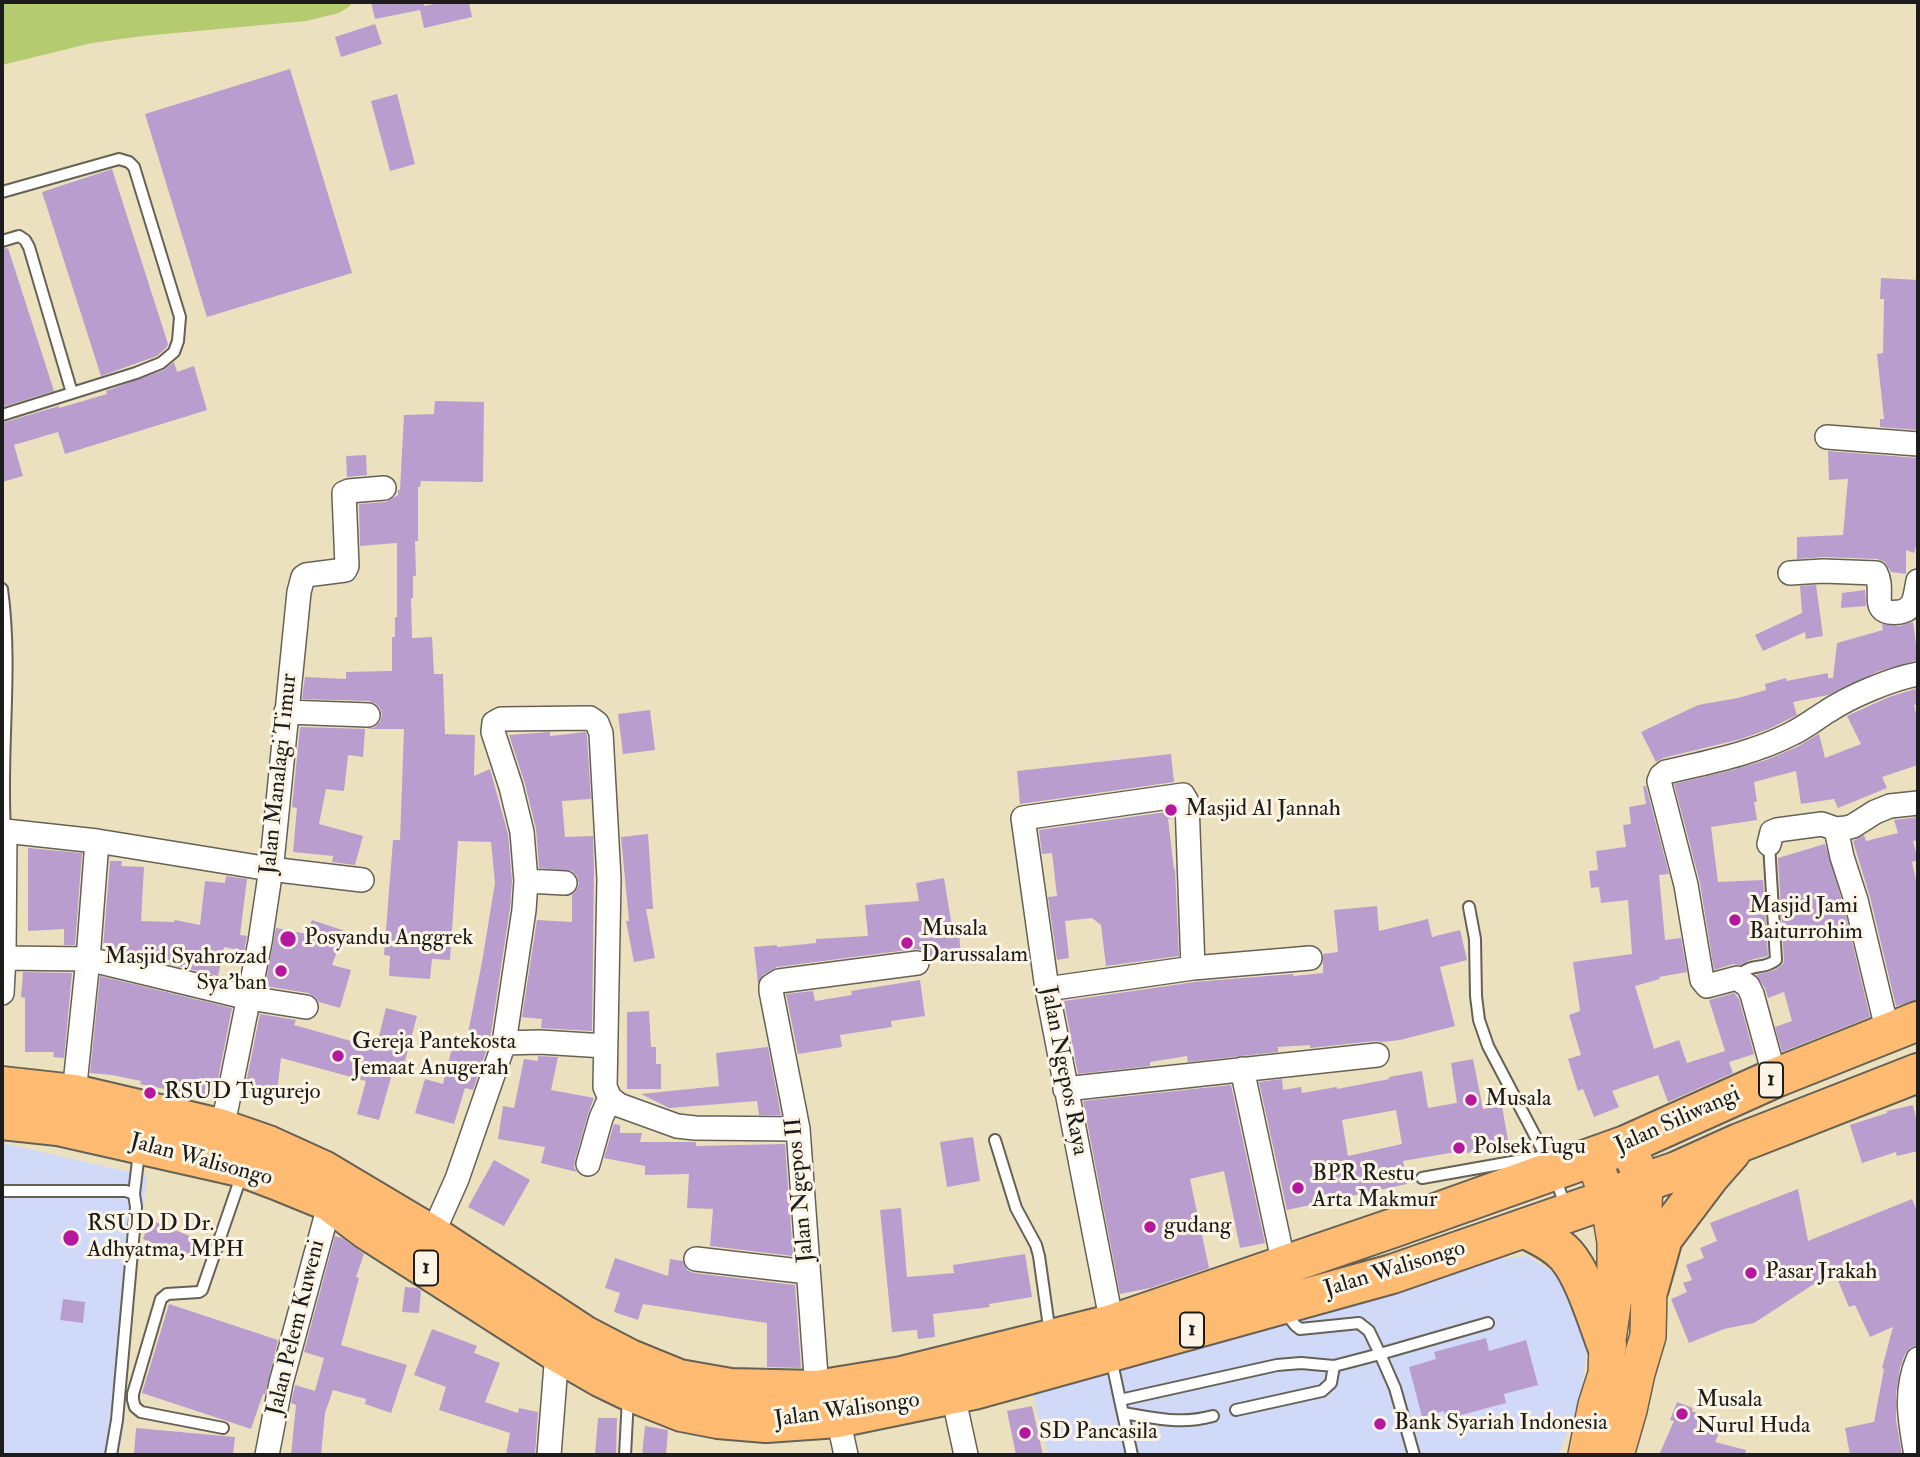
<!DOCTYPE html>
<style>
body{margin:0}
#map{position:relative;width:1920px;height:1457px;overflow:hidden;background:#ece1bf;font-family:"IM FELL Double Pica",serif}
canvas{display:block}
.frame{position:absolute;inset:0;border:4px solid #1c1c1c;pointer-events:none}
</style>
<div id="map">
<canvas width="1920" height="1457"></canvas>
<div class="frame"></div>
</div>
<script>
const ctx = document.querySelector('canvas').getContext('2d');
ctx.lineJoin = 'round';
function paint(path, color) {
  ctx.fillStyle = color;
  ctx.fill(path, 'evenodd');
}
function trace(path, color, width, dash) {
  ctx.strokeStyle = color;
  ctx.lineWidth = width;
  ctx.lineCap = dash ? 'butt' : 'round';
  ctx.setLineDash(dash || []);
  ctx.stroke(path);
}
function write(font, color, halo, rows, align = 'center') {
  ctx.font = font + ' "IM FELL Double Pica",serif';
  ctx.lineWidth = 6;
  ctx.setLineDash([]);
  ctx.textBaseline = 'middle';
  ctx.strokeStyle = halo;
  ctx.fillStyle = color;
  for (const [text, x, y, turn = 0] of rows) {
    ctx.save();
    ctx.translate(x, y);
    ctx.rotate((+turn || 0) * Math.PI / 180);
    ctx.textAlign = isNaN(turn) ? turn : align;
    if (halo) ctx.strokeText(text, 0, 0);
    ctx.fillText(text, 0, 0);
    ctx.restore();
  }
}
paint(new Path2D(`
 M 2,1143 L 147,1176 L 133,1300 L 124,1427 L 119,1455 L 2,1455 Z
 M 1528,1256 L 1554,1273 L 1578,1304 L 1588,1342 L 1580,1403 L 1558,1455 L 1048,1455 L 1031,1388 L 1489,1260 Z`), '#d1d9f9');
paint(new Path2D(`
 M 2,2 L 352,2 L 350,6 L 339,13 L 306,21 L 143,36 L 92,43 L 2,65 Z`), '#b4cb70');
paint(new Path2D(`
 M 371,2 L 424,2 L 424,6 L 445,2 L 469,2 L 472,17 L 424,28 L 420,10 L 375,19 Z
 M 375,24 L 382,44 L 341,57 L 335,37 Z
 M 290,69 L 352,273 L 207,317 L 145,114 Z
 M 397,94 L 415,164 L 390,171 L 371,101 Z
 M 112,169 L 168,344 L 167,347 L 157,356 L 101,376 L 42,192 Z
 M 8,248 L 54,391 L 2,407 L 2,249 Z
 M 1881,278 L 1918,280 L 1918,430 L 1880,427 L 1880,419 L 1884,419 L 1877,354 L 1883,353 L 1884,299 L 1880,299 Z
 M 174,362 L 177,372 L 194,366 L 207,410 L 65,454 L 58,432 L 14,445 L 23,476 L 2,482 L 2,423 L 59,406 L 59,408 L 107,394 L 106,391 L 164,370 Z
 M 435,401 L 484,402 L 483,482 L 421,481 L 420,487 L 418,487 L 418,541 L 415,541 L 416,576 L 413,576 L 413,598 L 411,598 L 412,638 L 432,637 L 434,674 L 443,674 L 445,734 L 475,735 L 474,776 L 490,769 L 508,834 L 512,881 L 510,908 L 490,1040 L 473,1090 L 465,1088 L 454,1124 L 415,1113 L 425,1079 L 443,1084 L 455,1036 L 467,1038 L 482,962 L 495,883 L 491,842 L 458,841 L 450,960 L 432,959 L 430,979 L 389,976 L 390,956 L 384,955 L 393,840 L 400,840 L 404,729 L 365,729 L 363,757 L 348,755 L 344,791 L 326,789 L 319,824 L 363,836 L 355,865 L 332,862 L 333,856 L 293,852 L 297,808 L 292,807 L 300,727 L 367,729 L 375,727 L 380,722 L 382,715 L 380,708 L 376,704 L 369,701 L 302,699 L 305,677 L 346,679 L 346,672 L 392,671 L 392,637 L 395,637 L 395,617 L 397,617 L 397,543 L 360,546 L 359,504 L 385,502 L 398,495 L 398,490 L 400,490 L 404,415 L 434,414 Z
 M 1828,451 L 1918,458 L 1918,540 L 1914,553 L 1906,550 L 1906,574 L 1891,572 L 1885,562 L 1877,559 L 1824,557 L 1797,559 L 1797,537 L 1843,535 L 1848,479 L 1829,480 Z
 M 366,455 L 367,475 L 347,477 L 346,456 Z
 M 1816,585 L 1823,636 L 1806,639 L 1805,632 L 1763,651 L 1755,635 L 1802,613 L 1800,586 Z
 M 1865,590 L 1866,606 L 1841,608 L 1842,593 Z
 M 1913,622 L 1918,660 L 1879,671 L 1828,695 L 1793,702 L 1797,715 L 1771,728 L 1741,739 L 1663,758 L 1656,762 L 1641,732 L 1698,705 L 1738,698 L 1766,690 L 1765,684 L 1786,678 L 1787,681 L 1828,673 L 1828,678 L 1833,678 L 1837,643 L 1883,630 L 1882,624 L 1900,626 Z
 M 1918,688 L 1918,704 L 1914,705 L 1918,723 L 1918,765 L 1882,777 L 1887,788 L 1838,808 L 1834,799 L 1801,804 L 1796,771 L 1754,782 L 1757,802 L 1754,802 L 1757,820 L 1711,827 L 1718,882 L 1763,880 L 1768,956 L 1750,960 L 1740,965 L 1733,964 L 1714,970 L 1700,883 L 1674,784 L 1733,770 L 1766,760 L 1797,747 L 1819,734 L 1825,758 L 1861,744 L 1847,716 L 1889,697 Z
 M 650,710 L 655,750 L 623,754 L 618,714 Z
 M 550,732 L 550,736 L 586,732 L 587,736 L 591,799 L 562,801 L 565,837 L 593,836 L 594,869 L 592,1031 L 541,1028 L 542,1019 L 522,1017 L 537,920 L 572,922 L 572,895 L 576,891 L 579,884 L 577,876 L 572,871 L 539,868 L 536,829 L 525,784 L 510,738 L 509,735 Z
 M 1171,754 L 1174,782 L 1020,804 L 1017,771 Z
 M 1643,786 L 1646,786 L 1669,874 L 1659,875 L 1665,940 L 1681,938 L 1687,972 L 1659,977 L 1660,979 L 1635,986 L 1654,1049 L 1679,1040 L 1687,1063 L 1725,1051 L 1709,1000 L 1734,993 L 1739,999 L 1754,1054 L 1729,1062 L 1733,1073 L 1668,1102 L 1658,1075 L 1612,1091 L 1619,1107 L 1594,1117 L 1583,1089 L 1578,1091 L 1568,1059 L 1581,1055 L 1569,1015 L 1580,1011 L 1573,962 L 1632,954 L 1628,900 L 1601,903 L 1599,887 L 1591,888 L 1589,871 L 1598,870 L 1596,851 L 1626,847 L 1623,825 L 1631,824 L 1629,807 L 1646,804 Z
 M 1173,811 L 1174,818 L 1168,819 L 1174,869 L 1175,869 L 1179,956 L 1106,966 L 1101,925 L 1092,918 L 1065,921 L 1069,958 L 1057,960 L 1048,897 L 1057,896 L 1052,853 L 1042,854 L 1039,830 Z
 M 1918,817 L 1918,840 L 1913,841 L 1918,860 L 1912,862 L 1918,889 L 1918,1000 L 1896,1006 L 1870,897 L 1853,841 L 1864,835 L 1866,841 L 1898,833 L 1894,820 Z
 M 648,834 L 653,909 L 646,909 L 655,958 L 634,962 L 626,921 L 629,921 L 621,837 Z
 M 1825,844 L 1843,904 L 1870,1017 L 1782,1052 L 1775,1027 L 1792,1021 L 1784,992 L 1768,998 L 1765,988 L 1756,975 L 1775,970 L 1783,964 L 1784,960 L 1778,858 Z
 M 28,848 L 82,853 L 75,945 L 64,945 L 64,929 L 28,931 Z
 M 110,861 L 122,861 L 121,866 L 144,867 L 141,921 L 174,922 L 175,920 L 200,925 L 205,881 L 225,883 L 226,876 L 247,879 L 240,935 L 247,936 L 244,951 L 224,947 L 218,976 L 103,948 Z
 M 944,878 L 953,933 L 959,933 L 961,957 L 930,958 L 923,950 L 915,949 L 777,967 L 763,975 L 758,984 L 754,947 L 777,945 L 777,947 L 816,943 L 816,939 L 868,936 L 865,905 L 919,901 L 916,883 Z
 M 1377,906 L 1379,931 L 1428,919 L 1432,937 L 1460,930 L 1467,960 L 1440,967 L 1455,1026 L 1400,1040 L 1383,1042 L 1375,1041 L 1310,1048 L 1310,1045 L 1278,1047 L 1278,1052 L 1188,1062 L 1187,1056 L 1150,1062 L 1150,1066 L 1078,1074 L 1064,1001 L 1195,982 L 1293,974 L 1293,976 L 1323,973 L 1323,954 L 1338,952 L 1334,910 Z
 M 312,920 L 345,931 L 332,965 L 351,970 L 340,1008 L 319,1002 L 315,997 L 308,993 L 265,986 L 276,928 L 307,934 Z
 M 23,972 L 72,973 L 64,1058 L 53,1057 L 54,1052 L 25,1052 L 25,998 L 21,997 Z
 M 100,976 L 232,1008 L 214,1099 L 140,1084 L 141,1081 L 112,1075 L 90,1073 Z
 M 920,980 L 925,1016 L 891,1021 L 892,1027 L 840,1035 L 842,1047 L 798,1054 L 786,994 L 813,991 L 815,1001 L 852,995 L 851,991 Z
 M 386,1008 L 417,1016 L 401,1076 L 392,1074 L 379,1120 L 357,1114 L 366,1081 L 281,1058 L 276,1102 L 243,1098 L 260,1014 L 296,1020 L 294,1025 L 376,1048 Z
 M 649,1011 L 651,1047 L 656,1047 L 656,1064 L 661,1064 L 661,1089 L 627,1089 L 627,1012 Z
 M 768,1047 L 781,1115 L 759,1115 L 757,1101 L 669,1108 L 641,1094 L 719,1086 L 716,1053 Z
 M 538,1056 L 558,1057 L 551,1090 L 594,1098 L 588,1114 L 575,1160 L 574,1167 L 577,1172 L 541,1163 L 545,1147 L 498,1139 L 503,1106 L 514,1108 L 524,1059 L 538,1061 Z
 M 1473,1059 L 1483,1109 L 1502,1106 L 1509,1146 L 1467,1153 L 1467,1150 L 1403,1161 L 1407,1184 L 1287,1210 L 1259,1082 L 1282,1079 L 1283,1090 L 1301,1087 L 1302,1093 L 1337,1087 L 1337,1089 L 1389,1079 L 1389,1077 L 1422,1071 L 1428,1108 L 1457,1103 L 1451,1063 ZM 1396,1110 L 1402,1144 L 1348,1156 L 1342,1120 Z
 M 1231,1085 L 1265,1243 L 1240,1248 L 1224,1171 L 1190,1179 L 1209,1268 L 1150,1288 L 1120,1294 L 1083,1101 Z
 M 1913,1105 L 1918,1127 L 1918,1151 L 1897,1156 L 1896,1152 L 1862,1163 L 1850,1125 L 1887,1113 L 1887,1111 Z
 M 614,1124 L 620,1125 L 620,1133 L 642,1133 L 640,1142 L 696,1142 L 696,1146 L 785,1144 L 793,1256 L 710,1246 L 713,1209 L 687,1208 L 689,1174 L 645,1175 L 645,1166 L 604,1158 Z
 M 973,1137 L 980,1181 L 947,1187 L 940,1142 Z
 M 494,1160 L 530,1180 L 504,1226 L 468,1207 Z
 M 1798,1189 L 1808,1241 L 1912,1199 L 1918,1213 L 1918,1345 L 1910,1348 L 1905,1354 L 1900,1368 L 1896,1393 L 1896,1420 L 1902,1455 L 1850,1455 L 1845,1428 L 1874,1422 L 1884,1369 L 1882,1368 L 1893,1327 L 1870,1337 L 1855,1305 L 1849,1307 L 1834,1271 L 1754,1323 L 1724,1329 L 1689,1343 L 1671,1299 L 1687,1292 L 1683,1283 L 1692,1280 L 1686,1265 L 1704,1258 L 1700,1248 L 1717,1241 L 1710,1223 Z
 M 901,1208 L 907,1277 L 954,1273 L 953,1265 L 1025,1254 L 1032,1297 L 989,1304 L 990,1307 L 933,1314 L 935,1337 L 918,1339 L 917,1330 L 892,1332 L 880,1210 Z
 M 150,1220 L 200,1240 L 192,1259 L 143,1239 Z
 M 335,1236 L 342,1238 L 364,1254 L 356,1277 L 359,1278 L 341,1345 L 407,1365 L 391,1413 L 365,1404 L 366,1399 L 333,1390 L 325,1413 L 321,1455 L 291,1455 L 296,1405 L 291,1403 L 295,1385 L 315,1391 L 324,1358 L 304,1352 Z
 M 615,1258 L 668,1276 L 670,1259 L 683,1261 L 687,1270 L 694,1273 L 795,1285 L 801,1368 L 767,1367 L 767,1323 L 643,1304 L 638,1320 L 614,1312 L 620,1293 L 605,1288 Z
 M 405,1287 L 417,1288 L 421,1291 L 419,1313 L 402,1312 Z
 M 63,1299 L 85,1302 L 83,1323 L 60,1320 Z
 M 169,1304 L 278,1340 L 265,1394 L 263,1394 L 251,1429 L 142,1393 Z
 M 432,1329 L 477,1346 L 474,1353 L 500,1363 L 485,1402 L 518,1413 L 519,1408 L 538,1412 L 535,1455 L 506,1455 L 510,1433 L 439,1410 L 446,1387 L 414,1375 Z
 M 1486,1338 L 1489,1351 L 1526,1340 L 1538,1385 L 1504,1394 L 1506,1403 L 1446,1419 L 1444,1411 L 1422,1417 L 1409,1367 L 1436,1359 L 1434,1352 Z
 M 1677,1402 L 1693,1408 L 1692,1411 L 1723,1424 L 1715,1442 L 1746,1450 L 1745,1455 L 1659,1455 L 1674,1421 L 1670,1420 Z
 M 1032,1406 L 1043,1455 L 1016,1455 L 1007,1411 Z
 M 598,1418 L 617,1418 L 616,1455 L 595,1455 Z
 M 645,1426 L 668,1430 L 666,1455 L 642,1455 Z
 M 136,1428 L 235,1437 L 233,1455 L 134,1455 Z`), '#b99dce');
const lane = new Path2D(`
 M 2,192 L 119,159 L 129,162 L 134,167 L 180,317 L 178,341 L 174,352 L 161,363 L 136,373 L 2,415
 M 2,241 L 19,236 L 25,240 L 29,247 L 72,393
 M 2,589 C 13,669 0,750 5,831
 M 1469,907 L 1475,939 L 1476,996 L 1479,1020 L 1488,1046 L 1553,1170 L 1565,1206
 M 1737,978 C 1751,961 1763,971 1776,960 L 1769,844
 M 995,1140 L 1016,1208 L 1036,1245 L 1039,1256 L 1050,1334
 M 1422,1178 L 1540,1157
 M 2,1191 L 126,1191 L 134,1194 L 136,1207 L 117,1420 L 111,1455
 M 134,1194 L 139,1152
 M 1284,1311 L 1295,1325 L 1300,1329 L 1359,1323 L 1369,1331 L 1380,1354 L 1488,1323
 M 1111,1358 L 1120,1400
 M 1236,1410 L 1322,1391 L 1331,1383 L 1334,1366
 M 1123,1413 C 1157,1418 1179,1425 1213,1416
 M 223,1428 L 141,1412 L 135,1407 L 133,1400 L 133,1394 L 161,1299 L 167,1294 L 199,1292 L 202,1290 L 242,1174
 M 625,1455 L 628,1397
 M 1132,1455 L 1120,1400 L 1277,1365 L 1301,1363 L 1334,1366 L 1380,1354 L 1395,1388 L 1414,1455`);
const street = new Path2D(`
 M 1827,437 L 1918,444
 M 1790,573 L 1823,571 L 1876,573 C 1886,591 1867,616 1900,612 C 1916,609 1915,594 1918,581
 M 286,712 L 368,715
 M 1836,829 L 1842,857 L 1856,900 L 1888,1033
 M 1769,844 L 1772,832 L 1777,830 L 1822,824 L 1836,829 L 1846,828 L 1853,826 L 1875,812 L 1890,806 L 1918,803
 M 526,881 L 565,883
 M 2,958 L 88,959 L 249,998 L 306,1007
 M 1047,989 L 1193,968 L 1310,958
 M 2,993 L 4,957 L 5,831 L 97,841 L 270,869 L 362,880
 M 504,1043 L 540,1042 L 605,1046
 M 1242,1069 L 1284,1265
 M 1775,1078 L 1752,994 L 1748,986 L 1737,978 L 1707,986 L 1702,980 L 1686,885 L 1659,781 L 1661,776 L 1666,772 C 1708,762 1752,754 1791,734 C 1804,728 1815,719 1828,711 C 1851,696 1891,679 1918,674
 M 1065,1089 L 1377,1055
 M 74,1094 L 88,959 L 97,841
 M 219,1128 L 226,1110 L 260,942 L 272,862 L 299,592 L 303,577 L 306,575 L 345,570 L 347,566 L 344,493 L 349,491 L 384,488
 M 588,1164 L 601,1118 L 610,1098
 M 432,1235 L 457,1179 L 504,1043 L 524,910 L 526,881 L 522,832 L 511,787 L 493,732 L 494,723 L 501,719 L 590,718 L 597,723 L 601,733 L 609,879 L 605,1087 L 610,1098 L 619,1105 L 677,1126 L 695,1128 L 798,1129
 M 696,1259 L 808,1272
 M 1112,1324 L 1047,989 L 1023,818 L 1183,795 L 1187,802 L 1193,968
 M 817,1390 L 798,1129 L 771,991 L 771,986 L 779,981 L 917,963
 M 953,1395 L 966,1455
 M 838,1418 L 846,1455
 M 267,1455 L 281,1383 L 330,1202
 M 549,1455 L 557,1352
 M 1916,1455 C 1910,1422 1904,1391 1918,1359`);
const primary = new Path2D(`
 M 1586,1455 L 1596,1405 L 1606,1374 L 1607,1346 L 1615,1292 L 1615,1242 L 1608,1199 L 1593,1157
 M 1616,1455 L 1629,1410 L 1637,1373 L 1648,1336 L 1649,1288 L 1643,1235 L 1645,1182 L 1626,1145`);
const highway = new Path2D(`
 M 2,1086 L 74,1094 L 219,1128 L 268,1145 L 323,1170 L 432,1235 L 584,1335 L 630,1359 L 679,1379 L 730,1388 L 817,1390 L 902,1376 L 1112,1324 L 1393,1228 L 1626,1145 L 1775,1078 L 1918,1021
 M 2,1120 L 58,1126 L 244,1168 L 276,1180 L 330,1202 L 367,1230 L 557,1352 L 602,1378 L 629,1391 L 682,1412 L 718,1419 L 766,1423 L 838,1418 L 974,1390 L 1392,1274 L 1608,1199 L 1645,1182 L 1677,1171 L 1739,1143 L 1918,1073
 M 1524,1228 C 1539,1236 1554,1242 1566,1255 C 1584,1275 1597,1320 1607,1346
 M 1649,1288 L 1663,1238 L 1709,1177 L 1731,1152`);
trace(lane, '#656155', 14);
trace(street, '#656155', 26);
trace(primary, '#656155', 38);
trace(highway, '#656155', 42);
trace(lane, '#fff', 10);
trace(street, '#fff', 23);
trace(primary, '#ffbb71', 35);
trace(highway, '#ffbb71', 38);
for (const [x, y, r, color] of [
 [1171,810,7,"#b5179e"],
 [1735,920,7,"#b5179e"],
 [288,939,9,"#b5179e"],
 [907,943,7,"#b5179e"],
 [281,971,7,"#b5179e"],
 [338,1056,7,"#b5179e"],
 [150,1093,7,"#b5179e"],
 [1471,1100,7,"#b5179e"],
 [1459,1148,7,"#b5179e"],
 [1298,1188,7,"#b5179e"],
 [1150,1227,7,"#b5179e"],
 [71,1238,9,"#b5179e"],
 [1751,1273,7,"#b5179e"],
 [1682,1414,7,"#b5179e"],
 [1380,1424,7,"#b5179e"],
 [1025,1433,7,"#b5179e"]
]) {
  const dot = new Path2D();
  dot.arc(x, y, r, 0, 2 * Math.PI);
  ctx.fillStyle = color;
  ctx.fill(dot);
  trace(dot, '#fcf5e5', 2.5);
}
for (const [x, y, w] of [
 [1771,1080,24],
 [426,1268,24],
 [1192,1330,24]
]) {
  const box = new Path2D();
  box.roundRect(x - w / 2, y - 17.5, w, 35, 5);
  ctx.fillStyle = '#fcf5e5';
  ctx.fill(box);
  trace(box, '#1c1c1c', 2);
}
write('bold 21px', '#1c1c1c', null, [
 ["1",1771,1080],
 ["1",426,1268],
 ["1",1192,1330]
]);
write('23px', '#1c1c1c', '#fcf5e5', [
 ["Jalan Manalagi Timur",280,774,-84],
 ["Jalan Ngepos Raya",1063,1071,79],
 ["Jalan Siliwangi",1678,1121,-24],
 ["Jalan Walisongo",201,1161,15],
 ["Jalan Ngepos II",801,1190,-95],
 ["Jalan Walisongo",1395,1270,-17],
 ["Jalan Pelem Kuweni",297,1328,-76],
 ["Jalan Walisongo",847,1411,-8]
]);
write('23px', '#1c1c1c', '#fcf5e5', [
 ["Masjid Al Jannah",1185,810],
 ["Masjid Jami",1749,907],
 ["Baiturrohim",1749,933],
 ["Musala",921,930],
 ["Darussalam",921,956],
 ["Posyandu Anggrek",304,939],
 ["Masjid Syahrozad",267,958,"right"],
 ["Sya'ban",267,984,"right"],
 ["Gereja Pantekosta",352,1043],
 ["Jemaat Anugerah",352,1069],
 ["RSUD Tugurejo",164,1093],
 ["Musala",1485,1100],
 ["Polsek Tugu",1473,1148],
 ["BPR Restu",1312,1175],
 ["Arta Makmur",1312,1201],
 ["RSUD D Dr.",87,1225],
 ["Adhyatma, MPH",87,1251],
 ["gudang",1164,1227],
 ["Pasar Jrakah",1765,1273],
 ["Musala",1696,1401],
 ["Nurul Huda",1696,1427],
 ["Bank Syariah Indonesia",1394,1424],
 ["SD Pancasila",1039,1433]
], 'left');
</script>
